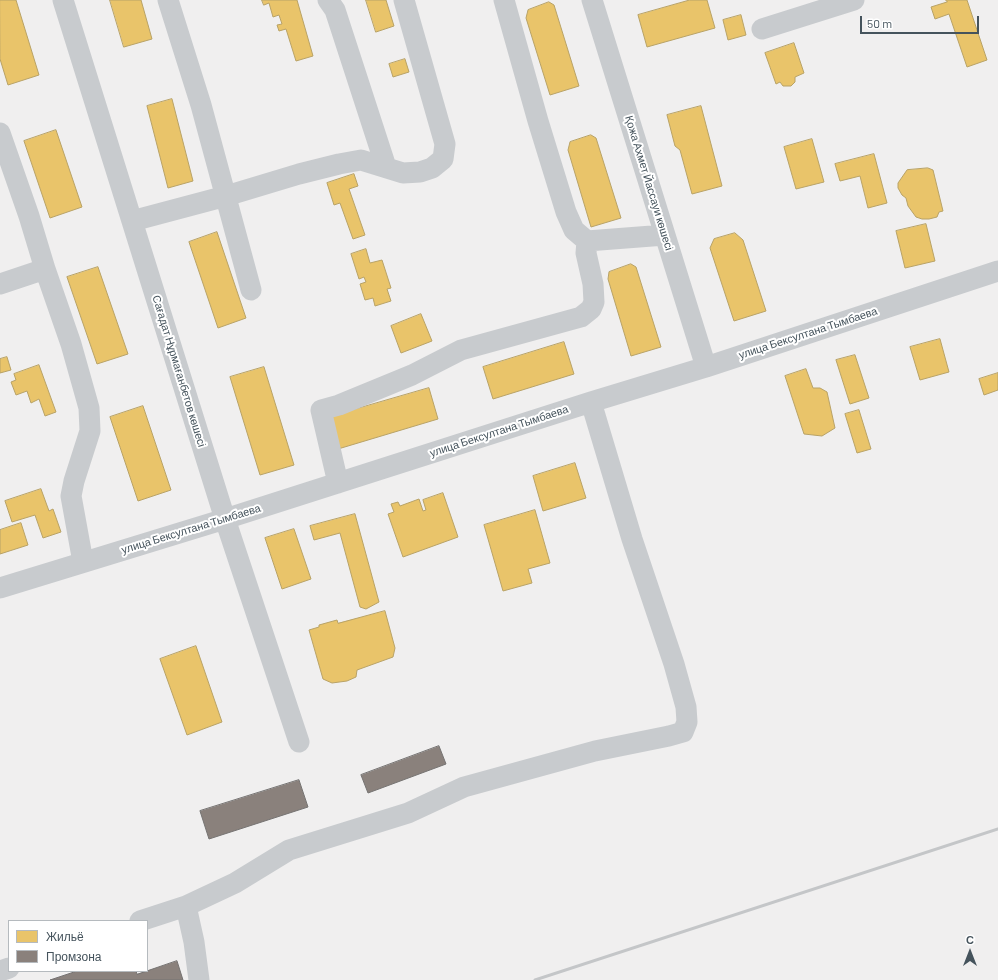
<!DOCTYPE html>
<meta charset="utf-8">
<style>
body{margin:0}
#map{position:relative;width:998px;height:980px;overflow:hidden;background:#f0efef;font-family:Barlow,sans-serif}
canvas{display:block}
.legend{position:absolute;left:8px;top:920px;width:140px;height:52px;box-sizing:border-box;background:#fff;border:1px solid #b5babe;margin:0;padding:5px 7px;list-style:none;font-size:12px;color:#45535c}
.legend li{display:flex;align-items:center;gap:8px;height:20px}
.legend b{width:20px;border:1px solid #b5babe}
.north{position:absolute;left:950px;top:932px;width:40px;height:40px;-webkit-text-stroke:3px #fff;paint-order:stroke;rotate:0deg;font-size:11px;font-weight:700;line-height:16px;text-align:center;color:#45535c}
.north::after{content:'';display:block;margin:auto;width:14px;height:18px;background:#45535c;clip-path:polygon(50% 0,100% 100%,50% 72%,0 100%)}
.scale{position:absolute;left:860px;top:16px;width:119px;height:18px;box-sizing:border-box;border:2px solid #45535c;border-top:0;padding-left:5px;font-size:12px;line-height:14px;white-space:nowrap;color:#45535c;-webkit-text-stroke:3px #fff;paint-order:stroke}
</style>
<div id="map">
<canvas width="998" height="980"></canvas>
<ul class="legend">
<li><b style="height:11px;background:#e9c46a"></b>Жильё</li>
<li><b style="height:11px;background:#8a817c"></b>Промзона</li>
</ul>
<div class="north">С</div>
<div class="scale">50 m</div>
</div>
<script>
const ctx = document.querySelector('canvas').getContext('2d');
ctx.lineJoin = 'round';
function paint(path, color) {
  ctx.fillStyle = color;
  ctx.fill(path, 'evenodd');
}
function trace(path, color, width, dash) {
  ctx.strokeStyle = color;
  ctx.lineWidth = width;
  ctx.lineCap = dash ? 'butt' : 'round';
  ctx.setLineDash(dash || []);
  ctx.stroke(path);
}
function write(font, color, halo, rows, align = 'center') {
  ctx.font = font + ' Barlow,sans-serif';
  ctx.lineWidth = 4;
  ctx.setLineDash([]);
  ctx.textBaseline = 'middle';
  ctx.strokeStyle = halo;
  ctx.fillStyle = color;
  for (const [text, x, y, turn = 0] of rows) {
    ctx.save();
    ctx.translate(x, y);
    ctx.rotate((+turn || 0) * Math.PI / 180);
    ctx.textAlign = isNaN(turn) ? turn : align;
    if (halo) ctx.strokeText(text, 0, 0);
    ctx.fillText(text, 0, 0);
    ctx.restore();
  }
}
const homes = new Path2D(`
 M 0,0 L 16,0 L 39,75 L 8,85 L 0,59 Z
 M 110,0 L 141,0 L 152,39 L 124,47 Z
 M 262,0 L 297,0 L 313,56 L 296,61 L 286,29 L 279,31 L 277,25 L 282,24 L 279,15 L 273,17 L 269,3 L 264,5 Z
 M 366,0 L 386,0 L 394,26 L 376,32 Z
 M 690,0 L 707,0 L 715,28 L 647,47 L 638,15 Z
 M 946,0 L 967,0 L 987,60 L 967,67 L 949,14 L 935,19 L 931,7 L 947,2 Z
 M 549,2 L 554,5 L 579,86 L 550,95 L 526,18 L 528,10 Z
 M 741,15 L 746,35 L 728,40 L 723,20 Z
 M 794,43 L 804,73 L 795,77 L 795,82 L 791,86 L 783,86 L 780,82 L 776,84 L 765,53 Z
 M 405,59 L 409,72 L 393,77 L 389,64 Z
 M 172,99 L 193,181 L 168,188 L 147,106 Z
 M 701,106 L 722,186 L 692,194 L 680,150 L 675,146 L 667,115 Z
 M 56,130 L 82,207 L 50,218 L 24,141 Z
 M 591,135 L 596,138 L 621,218 L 591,227 L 568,150 L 570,142 Z
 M 812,139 L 824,182 L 796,189 L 784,147 Z
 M 874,154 L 887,203 L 868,208 L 860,176 L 840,181 L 835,164 Z
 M 928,168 L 933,170 L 943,211 L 939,212 L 937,217 L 929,219 L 922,219 L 916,217 L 908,206 L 906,198 L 902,195 L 898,188 L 898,183 L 907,170 Z
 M 354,174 L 358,186 L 349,189 L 365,235 L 353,239 L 340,203 L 334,205 L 327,183 Z
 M 926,224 L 935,261 L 905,268 L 896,231 Z
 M 217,232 L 246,318 L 218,328 L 189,242 Z
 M 735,233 L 743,240 L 766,311 L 734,321 L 710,248 L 714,239 Z
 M 366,249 L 370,263 L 382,260 L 391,288 L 387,289 L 391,301 L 375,306 L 373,298 L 365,300 L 360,284 L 366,282 L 364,277 L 359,279 L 351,254 Z
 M 631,264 L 636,267 L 661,347 L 631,356 L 608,279 L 609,272 Z
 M 98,267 L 128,354 L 97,364 L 67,277 Z
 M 421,314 L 432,341 L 401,353 L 391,326 Z
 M 940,339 L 949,372 L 920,380 L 910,347 Z
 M 564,342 L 574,374 L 493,399 L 483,367 Z
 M 855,355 L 869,398 L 850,404 L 836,360 Z
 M 7,357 L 11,370 L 0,373 L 0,359 Z
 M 39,365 L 56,412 L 45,416 L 39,399 L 31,403 L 27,391 L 16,395 L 11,382 L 16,380 L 14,374 Z
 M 264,367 L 294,465 L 260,475 L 230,377 Z
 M 806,369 L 813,388 L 820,388 L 827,392 L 835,428 L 822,436 L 804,434 L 785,376 Z
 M 998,373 L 998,390 L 984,395 L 979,379 Z
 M 429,388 L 438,419 L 338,449 L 329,417 Z
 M 143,406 L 171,490 L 138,501 L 110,417 Z
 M 859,410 L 871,449 L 857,453 L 845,414 Z
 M 575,463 L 586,498 L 543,511 L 533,476 Z
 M 41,489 L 49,511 L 53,509 L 61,532 L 43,538 L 35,515 L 12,522 L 5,501 Z
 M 443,493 L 458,537 L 403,557 L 388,514 L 394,512 L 391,504 L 398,502 L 400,506 L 419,499 L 423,511 L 426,510 L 423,500 Z
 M 535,510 L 550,563 L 528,569 L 532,583 L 503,591 L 484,525 Z
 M 355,514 L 379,602 L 366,609 L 360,607 L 340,533 L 314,540 L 310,526 Z
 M 21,523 L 28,545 L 0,554 L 0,530 Z
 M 294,529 L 311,579 L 282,589 L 265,538 Z
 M 385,611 L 395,648 L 393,657 L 357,670 L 356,677 L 347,681 L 332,683 L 323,679 L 309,630 L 319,627 L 319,625 L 337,620 L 338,623 Z
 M 196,646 L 222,722 L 187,735 L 160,659 Z`);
paint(homes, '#e9c46a');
trace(homes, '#b8a266', 1);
const industry = new Path2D(`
 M 439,746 L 446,764 L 368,793 L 361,775 Z
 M 299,780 L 308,807 L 209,839 L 200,811 Z
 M 177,961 L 183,980 L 50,980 L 77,971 L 136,971 L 137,974 Z`);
paint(industry, '#8a817c');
trace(industry, '#757372', 1);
trace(new Path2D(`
 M 63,0 L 225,519 L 299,742
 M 168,0 L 201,105 L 251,290
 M 328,0 L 335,10 L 386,167
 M 504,0 L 538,121 L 566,212 L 574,230 L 587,241
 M 592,0 L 706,367
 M 762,29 L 854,0
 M 0,133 L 29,216 L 45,269
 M 132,221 L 226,196 L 299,174 L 339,164 L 361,160 L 403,173 L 420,172 L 432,168 L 443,159 L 445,144 L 404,0
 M 0,284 L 45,269 L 71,344 L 89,408 L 90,431 L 74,481 L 71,496 L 83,562
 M 338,483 L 321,410 L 339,405 L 412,375 L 461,350 L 581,317 L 591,309 L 594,302 L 593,284 L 586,253 L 587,241 L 665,235
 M 0,588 L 225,519 L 591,402 L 706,367 L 998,271
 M 186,906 L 194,942 L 199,980
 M 140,921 L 186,906 L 235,883 L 289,850 L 408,813 L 464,787 L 595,751 L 669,736 L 683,732 L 687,722 L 686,707 L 674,664 L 632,539 L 591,402
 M 0,971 L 9,968`), '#c8cbce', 21);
trace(new Path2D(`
 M 535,980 L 998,829`), '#c4c6c8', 3);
write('11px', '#45535c', '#fff', [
 ["Қожа Ахмет Йассауи көшесі",649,183,73],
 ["улица Бексултана Тымбаева",808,333,-18],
 ["Сағадат Нұрмағанбетов көшесі",179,371,73],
 ["улица Бексултана Тымбаева",499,431,-18],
 ["улица Бексултана Тымбаева",191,529,-17]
]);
</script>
